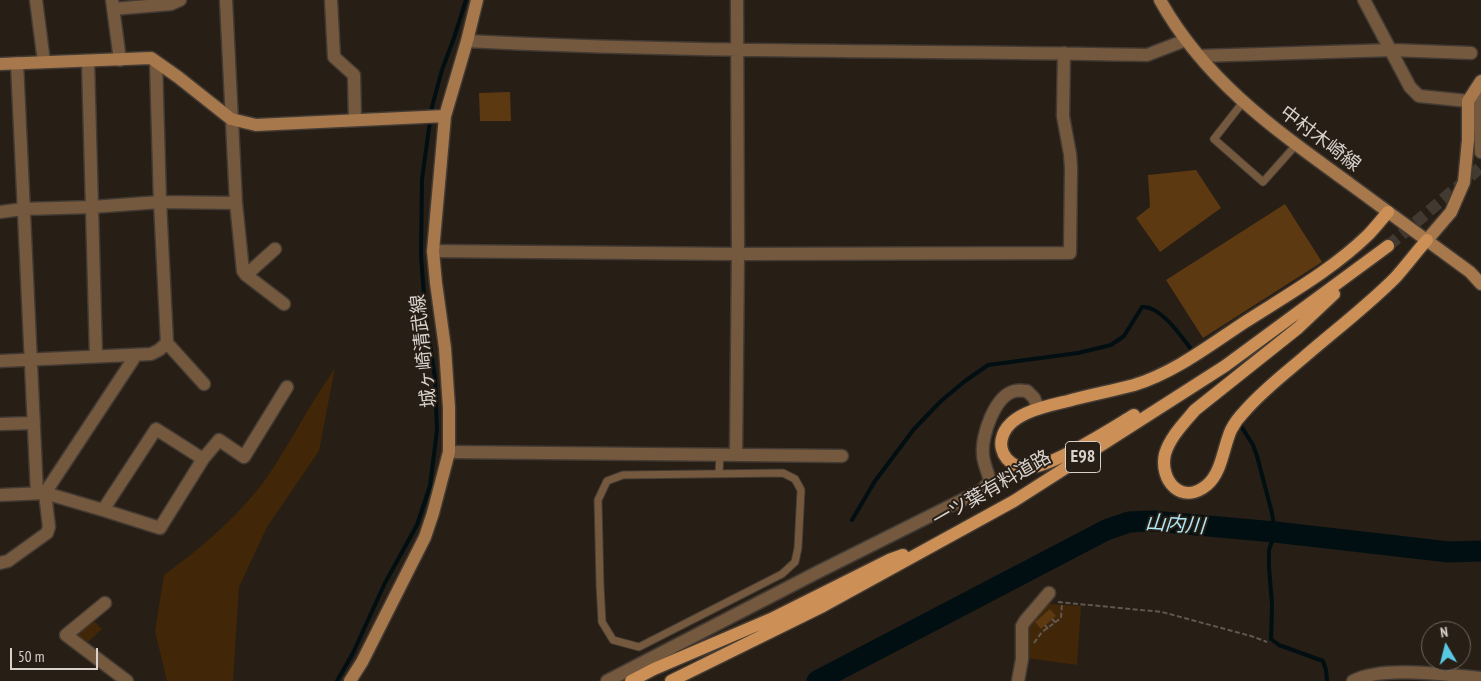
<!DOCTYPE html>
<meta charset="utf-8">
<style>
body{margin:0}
#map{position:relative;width:1481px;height:681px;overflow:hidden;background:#271e16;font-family:"PT Sans Narrow",sans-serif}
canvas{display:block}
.north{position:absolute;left:1421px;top:621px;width:50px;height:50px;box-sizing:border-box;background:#271e16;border:1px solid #6e665f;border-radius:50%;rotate:352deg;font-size:14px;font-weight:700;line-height:20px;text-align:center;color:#d8d1cc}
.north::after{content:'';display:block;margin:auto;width:18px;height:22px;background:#58c9e3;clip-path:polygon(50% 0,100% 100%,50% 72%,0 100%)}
.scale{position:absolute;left:10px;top:648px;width:88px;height:22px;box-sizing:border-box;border:2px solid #d8d1cc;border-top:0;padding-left:6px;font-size:15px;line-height:18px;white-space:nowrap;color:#d8d1cc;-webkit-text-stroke:4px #271e16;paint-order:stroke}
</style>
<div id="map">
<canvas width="1481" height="681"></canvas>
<div class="north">N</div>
<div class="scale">50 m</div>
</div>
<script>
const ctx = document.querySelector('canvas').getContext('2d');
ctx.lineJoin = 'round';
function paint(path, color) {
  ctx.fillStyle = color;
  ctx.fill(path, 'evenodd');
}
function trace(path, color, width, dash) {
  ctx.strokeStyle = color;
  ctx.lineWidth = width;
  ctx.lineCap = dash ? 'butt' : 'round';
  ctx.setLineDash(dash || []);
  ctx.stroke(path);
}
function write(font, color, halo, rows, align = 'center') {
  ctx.font = font + ' "PT Sans Narrow","Noto Sans JP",sans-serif';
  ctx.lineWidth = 4;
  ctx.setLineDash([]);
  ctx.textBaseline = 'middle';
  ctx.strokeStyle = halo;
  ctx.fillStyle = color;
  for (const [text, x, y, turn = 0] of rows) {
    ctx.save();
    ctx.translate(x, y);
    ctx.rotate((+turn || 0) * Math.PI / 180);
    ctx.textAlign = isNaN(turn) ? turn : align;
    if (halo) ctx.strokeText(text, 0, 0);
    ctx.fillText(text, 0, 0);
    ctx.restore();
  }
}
paint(new Path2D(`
 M 335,368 L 319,451 L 267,527 L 239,587 L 233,681 L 167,681 L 155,631 L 164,575 C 200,549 234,520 262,484 C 279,461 293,435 308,410 C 316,396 326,382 335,368 Z
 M 1049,604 L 1081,606 L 1077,665 L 1026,658 L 1027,625 L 1030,620 Z
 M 93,620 L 102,629 L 87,643 L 79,637 L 78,630 Z`), '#412607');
trace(new Path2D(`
 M 1241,426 L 1253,445 L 1257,456 L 1272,513 L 1275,532 L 1269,550 L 1269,567 L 1272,605 L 1271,639 L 1279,645 L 1323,661 L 1326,670 L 1327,681
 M 852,520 L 875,481 L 914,429 L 941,401 L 965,381 L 988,365 L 1078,353 L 1111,345 L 1124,336 L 1142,307 C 1160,305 1181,336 1191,349
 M 337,681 L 353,653 L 385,583 L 417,525 L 430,486 L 437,430 L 435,378 L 425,309 L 421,255 L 422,179 L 432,107 L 442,70 L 454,38 L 466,0`), '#010f13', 4);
trace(new Path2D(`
 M 817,681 L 1106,530 L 1129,522 L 1153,521 L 1275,532 L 1449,552 L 1481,551`), '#010f13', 21);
paint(new Path2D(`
 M 510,92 L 511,121 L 480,121 L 479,93 Z
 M 1196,170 L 1221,208 L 1160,252 L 1136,218 L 1150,207 L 1148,175 Z
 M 1285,204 L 1322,262 L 1203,338 L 1166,280 Z
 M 1050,609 L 1056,616 L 1041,629 L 1035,622 Z`), '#5d3912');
trace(new Path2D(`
 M 1388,246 L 1481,167`), '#423931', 12, [12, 6]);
const lane = new Path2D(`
 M 1243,102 L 1214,139 L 1263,182 L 1296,145
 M 719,473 L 720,454
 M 783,473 L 795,479 L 801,490 L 798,548 L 795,562 L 782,574 L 639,647 L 613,640 L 602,622 L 600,585 L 598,500 L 607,481 L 623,475 Z`);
const street = new Path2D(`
 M 36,0 L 44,62
 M 112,0 L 120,60
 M 226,0 L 236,203 L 243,271 L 246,275 L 275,249
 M 331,0 L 334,57 L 354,75 L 355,120
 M 1364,0 L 1410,87 L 1419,96 L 1468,101
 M 113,9 L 171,4 L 180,0
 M 467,41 C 694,53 920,50 1147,55 L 1186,40
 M 1199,56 L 1392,50 L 1471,53
 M 88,61 L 96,356
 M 17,63 L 37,493
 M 1481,91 L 1479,99 L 1481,152
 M 0,212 L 23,209 L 92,207 L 160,202 L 236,203
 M 433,251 L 738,254 L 1070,253 L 1071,168 L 1070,154 L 1063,116 L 1064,53
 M 246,275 L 284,304
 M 167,343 L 204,384
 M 0,361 L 151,354 L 159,350 L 167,343 L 160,202 L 156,62
 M 0,424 L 34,423
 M 449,452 L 842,456
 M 736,454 L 738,254 L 737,0
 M 0,495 L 45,493 L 103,510 L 160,528 L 203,459 L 219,440 L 244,457 L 287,387
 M 103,510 L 156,429 L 203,459
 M 0,563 L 8,561 L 47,533 L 49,527 L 45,493 L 136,355
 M 105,603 L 66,635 L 127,681
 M 607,681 L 816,573 L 982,490 L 990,481 C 988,472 983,463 983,454 C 981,436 995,395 1015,391 C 1019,390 1023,391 1027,391 L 1034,398 L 1038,408
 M 1018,681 L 1022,659 L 1022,626 L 1025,621 L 1049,593
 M 1353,681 C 1383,665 1446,675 1481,678`);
const secondary = new Path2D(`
 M 1160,0 C 1205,81 1277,131 1350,184 C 1390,213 1430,243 1470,272 L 1481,284
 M 0,64 L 151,58 L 178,77 L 231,119 L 256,125 L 445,116
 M 1427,240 L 1451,212 L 1464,182 L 1468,140 L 1468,101 L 1481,81
 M 350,681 L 362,662 L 425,537 L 433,513 L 449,452 L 449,408 L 445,348 L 436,283 L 433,251 L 445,116 L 467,41 L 477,0`);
const primary = new Path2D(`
 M 1334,294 L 1298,328 L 1195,410 C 1184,423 1170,437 1165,454 C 1159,481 1182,506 1207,485 C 1222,472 1223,448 1231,430 C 1234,424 1239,417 1244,412 C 1261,392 1283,375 1303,358 C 1333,332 1366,307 1395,278 C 1406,266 1416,252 1427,240
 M 1134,415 C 1112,428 1046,471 1023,468 C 1017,467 1011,463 1007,459 C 1002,453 1000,445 1002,438 C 1008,413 1047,406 1068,401 C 1089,395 1112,391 1134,385 C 1174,373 1210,345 1245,322 C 1287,295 1332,270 1368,235 C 1375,228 1381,220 1388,212
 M 631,681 L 654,669 L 771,619 L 889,560 L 903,555
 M 671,681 L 823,606 L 1014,501 L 1225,366 L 1388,246`);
trace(lane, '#433b33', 9);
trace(street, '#433b33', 15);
trace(secondary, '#433b33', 15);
trace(primary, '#433b33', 15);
trace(new Path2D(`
 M 1058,602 L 1162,612 L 1251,636 L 1267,642
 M 1052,619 L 1056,623
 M 1045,625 L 1048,629
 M 1034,643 L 1042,632 L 1061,618 L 1062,603`), '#605851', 2, [5, 2.5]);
trace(lane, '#75593e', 7);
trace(street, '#75593e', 12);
trace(secondary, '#a6784c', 12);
trace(primary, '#cc9056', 12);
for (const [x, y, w] of [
 [1083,457,35]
]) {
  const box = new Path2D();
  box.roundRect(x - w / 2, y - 15.5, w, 31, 4);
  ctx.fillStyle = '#271e16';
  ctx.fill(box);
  trace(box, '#d8d1cc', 1);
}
write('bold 18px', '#d8d1cc', null, [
 ["E98",1083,457]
]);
write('19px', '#d8d1cc', '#271e16', [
 ["中村木崎線",1320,139,37],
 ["城ヶ崎清武線",424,351,-96],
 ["一ツ葉有料道路",992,489,-30]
]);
write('italic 20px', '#aee7f6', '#271e16', [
 ["山内川",1175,525,4]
]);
</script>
